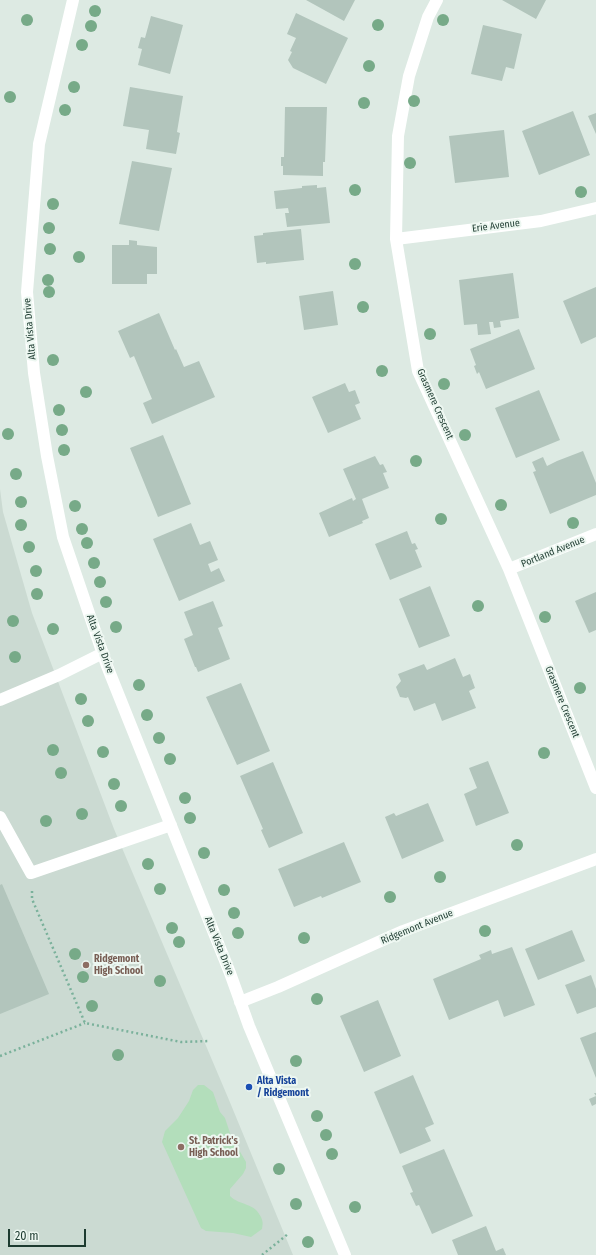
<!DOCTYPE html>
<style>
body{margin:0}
#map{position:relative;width:596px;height:1255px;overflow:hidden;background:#ddeae3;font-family:"Fira Sans Condensed",sans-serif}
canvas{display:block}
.scale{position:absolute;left:8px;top:1229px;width:78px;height:18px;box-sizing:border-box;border:2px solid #1d3b30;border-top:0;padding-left:5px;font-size:12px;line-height:14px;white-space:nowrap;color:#1d3b30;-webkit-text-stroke:3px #edf7f1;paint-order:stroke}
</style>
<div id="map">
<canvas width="596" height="1255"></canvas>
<div class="scale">20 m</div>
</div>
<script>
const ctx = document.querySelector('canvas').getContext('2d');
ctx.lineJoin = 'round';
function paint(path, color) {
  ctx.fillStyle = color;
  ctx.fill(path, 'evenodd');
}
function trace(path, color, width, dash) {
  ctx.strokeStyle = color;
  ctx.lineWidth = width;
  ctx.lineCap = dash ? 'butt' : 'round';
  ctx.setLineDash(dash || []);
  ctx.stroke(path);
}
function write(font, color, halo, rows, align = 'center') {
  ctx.font = font + ' "Fira Sans Condensed",sans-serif';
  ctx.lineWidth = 4;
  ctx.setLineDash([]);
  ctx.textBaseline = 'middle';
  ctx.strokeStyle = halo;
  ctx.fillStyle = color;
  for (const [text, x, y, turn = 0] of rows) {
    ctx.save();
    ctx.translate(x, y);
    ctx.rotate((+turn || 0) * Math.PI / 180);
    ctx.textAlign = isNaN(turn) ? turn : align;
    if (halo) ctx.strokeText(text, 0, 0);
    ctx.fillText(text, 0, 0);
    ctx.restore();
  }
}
paint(new Path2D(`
 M 0,489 L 3,512 L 32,613 L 114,829 L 229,1100 L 293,1255 L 0,1255 Z`), '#cbdad2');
paint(new Path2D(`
 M 198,1085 L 204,1085 L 213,1092 L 220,1112 L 225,1118 L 231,1136 L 246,1162 L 246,1168 L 243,1174 L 230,1189 L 230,1196 C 240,1206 254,1202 261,1217 C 263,1222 263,1223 262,1229 L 251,1237 L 233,1233 L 206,1231 L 201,1228 L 162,1142 L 165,1131 L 178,1118 L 189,1101 L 193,1090 Z`), '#b3debb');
paint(new Path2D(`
 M 306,0 L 355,0 L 344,21 Z
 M 502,0 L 546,0 L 536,19 Z
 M 296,13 L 348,38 L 326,84 L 293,68 L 288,60 L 292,52 L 290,51 L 296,38 L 287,34 Z
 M 151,16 L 183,25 L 170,74 L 138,65 L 142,49 L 138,48 L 141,37 L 145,38 Z
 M 483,25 L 522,34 L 514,69 L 506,67 L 502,81 L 471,74 Z
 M 130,87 L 183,96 L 177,132 L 180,133 L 176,154 L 146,149 L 149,130 L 123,126 Z
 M 285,107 L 327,107 L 325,162 L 323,162 L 323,176 L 283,175 L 283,166 L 281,166 L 281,157 L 284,157 Z
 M 573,111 L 590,155 L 539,175 L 522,131 Z
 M 596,113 L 596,134 L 588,116 Z
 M 504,130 L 509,177 L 455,183 L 449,136 Z
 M 132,161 L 172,168 L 159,231 L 119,224 Z
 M 317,185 L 317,188 L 326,187 L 330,223 L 287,227 L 285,213 L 289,213 L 288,208 L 276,209 L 274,191 L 302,188 L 302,186 Z
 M 301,229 L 304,260 L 266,264 L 266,262 L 257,263 L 254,236 L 263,235 L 263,233 Z
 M 129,240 L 137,241 L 137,245 L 157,247 L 157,274 L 147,274 L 147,284 L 112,284 L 112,245 L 129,245 Z
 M 513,273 L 519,318 L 500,321 L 501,327 L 494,328 L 493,322 L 489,322 L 491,334 L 478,335 L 477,324 L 464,325 L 459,280 Z
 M 596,287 L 596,337 L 581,344 L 563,301 Z
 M 333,291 L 338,325 L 304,330 L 299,296 Z
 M 159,313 L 175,350 L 176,349 L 184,367 L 199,361 L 215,397 L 152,424 L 143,403 L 152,399 L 134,356 L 130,358 L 118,331 Z
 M 519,329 L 535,369 L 486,389 L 479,372 L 477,374 L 474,366 L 476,365 L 470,349 Z
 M 345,383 L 349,392 L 355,390 L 360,403 L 355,405 L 361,419 L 328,433 L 312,397 Z
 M 539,390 L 560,440 L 516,458 L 495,408 Z
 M 163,435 L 191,504 L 158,517 L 130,448 Z
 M 583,451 L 596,483 L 596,495 L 550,514 L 533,472 L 536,471 L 532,462 L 543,457 L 547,466 L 557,461 Z
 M 375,456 L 380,465 L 383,464 L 387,472 L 383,473 L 389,488 L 362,499 L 369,518 L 362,521 L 363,523 L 329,537 L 319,513 L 352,498 L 353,501 L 356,499 L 343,469 Z
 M 191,523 L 200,545 L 210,541 L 218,560 L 208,564 L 211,572 L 219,568 L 225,581 L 179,601 L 153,539 Z
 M 407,531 L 412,544 L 415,543 L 418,549 L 415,550 L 422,567 L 390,580 L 375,544 Z
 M 430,586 L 450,636 L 419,648 L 399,599 Z
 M 596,592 L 596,630 L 589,633 L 575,601 Z
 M 213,601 L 223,626 L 218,628 L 230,659 L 198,672 L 196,667 L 195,667 L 184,639 L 193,635 L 184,612 Z
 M 455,658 L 463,677 L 470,674 L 475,688 L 469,691 L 476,708 L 442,721 L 435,703 L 414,711 L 408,697 L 406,698 L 400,697 L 396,687 L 401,681 L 398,674 L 424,664 L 427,670 Z
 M 241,683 L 270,751 L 237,765 L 206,697 Z
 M 488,761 L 509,813 L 476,826 L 464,794 L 477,788 L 469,768 Z
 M 273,762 L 303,833 L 269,848 L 261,830 L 263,829 L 240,776 Z
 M 428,803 L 444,841 L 402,859 L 385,817 L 394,813 L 396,816 Z
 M 344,842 L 361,882 L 322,898 L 321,896 L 294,907 L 278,869 Z
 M 2,884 L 49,994 L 0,1014 L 0,885 Z
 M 572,930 L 585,961 L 538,980 L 525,949 Z
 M 512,947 L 535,1005 L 504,1017 L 498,1000 L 449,1020 L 433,979 L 481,959 L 479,955 L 491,950 L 492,954 Z
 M 591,975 L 596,989 L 596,1007 L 577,1014 L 565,985 Z
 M 378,1000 L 401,1056 L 364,1072 L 340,1016 Z
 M 596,1032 L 596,1078 L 580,1038 Z
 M 413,1075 L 434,1124 L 425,1128 L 431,1141 L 400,1154 L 374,1092 Z
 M 594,1093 L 596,1093 L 596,1104 L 592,1106 L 589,1099 L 596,1096 Z
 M 444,1149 L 473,1216 L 432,1234 L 419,1205 L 416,1206 L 410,1193 L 413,1192 L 402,1166 Z
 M 486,1226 L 496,1251 L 503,1248 L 506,1255 L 458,1255 L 452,1240 Z`), '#b2c5bc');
trace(new Path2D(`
 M 32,891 L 32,899 L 85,1023 L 181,1042 L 210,1041
 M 0,1056 L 85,1023
 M 262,1255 L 288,1234`), '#7ab19b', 2.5, [2, 3]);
trace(new Path2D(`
 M 73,0 L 39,144 L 27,292 L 34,373 L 47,456 L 63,537 L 107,666 L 230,973 L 249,1026 L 345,1255
 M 437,0 L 428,17 L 409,76 L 398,136 L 396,239 L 418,371 L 509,569 L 596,788
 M 396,239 L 541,221 L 596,208
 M 509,569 L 596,534
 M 0,700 L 59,675 L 103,653
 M 0,817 L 31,873 L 171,825
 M 240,1002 L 278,987 L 403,931 L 596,859`), '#fff', 12);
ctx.fillStyle = '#7a8';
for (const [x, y] of [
 [95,11],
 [27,20],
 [443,20],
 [378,25],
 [91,26],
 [82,45],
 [369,66],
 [74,87],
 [10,97],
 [414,101],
 [364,103],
 [65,110],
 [410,163],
 [355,190],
 [581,192],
 [53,204],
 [49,228],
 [50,249],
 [79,257],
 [355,264],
 [48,280],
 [49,292],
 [363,307],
 [430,334],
 [53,360],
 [382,371],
 [444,384],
 [86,392],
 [59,410],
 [62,430],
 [8,434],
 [465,435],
 [64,450],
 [416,461],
 [16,474],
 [21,502],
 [501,505],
 [75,506],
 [441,519],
 [573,523],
 [21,525],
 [82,529],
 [87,543],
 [29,547],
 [94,563],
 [36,571],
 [100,582],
 [37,594],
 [106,602],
 [478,606],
 [545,617],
 [13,621],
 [116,627],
 [53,629],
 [15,657],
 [139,685],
 [580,688],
 [81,699],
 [147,715],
 [88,721],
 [159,738],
 [53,750],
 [103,752],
 [544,753],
 [170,759],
 [61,773],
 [114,784],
 [185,798],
 [121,806],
 [82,814],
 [190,818],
 [46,821],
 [517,845],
 [204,853],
 [148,864],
 [440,877],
 [160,889],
 [224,890],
 [390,897],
 [234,913],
 [172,928],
 [485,931],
 [238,933],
 [304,938],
 [179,942],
 [75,954],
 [83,977],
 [160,981],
 [317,999],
 [92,1006],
 [118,1055],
 [296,1061],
 [317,1116],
 [326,1135],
 [332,1154],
 [279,1169],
 [296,1204],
 [355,1207],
 [308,1242]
]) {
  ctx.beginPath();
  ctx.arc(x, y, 6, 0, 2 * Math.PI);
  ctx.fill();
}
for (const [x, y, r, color] of [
 [86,965,4,"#8d6e63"],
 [249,1087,4,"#1a4fb4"],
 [181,1147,4,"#8d6e63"]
]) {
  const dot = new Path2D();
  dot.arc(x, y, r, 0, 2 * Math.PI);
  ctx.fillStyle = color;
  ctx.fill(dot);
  trace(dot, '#edf7f1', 1.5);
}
write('10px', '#1d3b30', '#edf7f1', [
 ["Erie Avenue",496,226,-7],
 ["Alta Vista Drive",30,329,-95],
 ["Grasmere Crescent",435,404,66],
 ["Portland Avenue",553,552,-22],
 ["Alta Vista Drive",100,644,70],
 ["Grasmere Crescent",562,702,68],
 ["Ridgemont Avenue",417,927,-22],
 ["Alta Vista Drive",219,946,68]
]);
write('bold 10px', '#785e54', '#edf7f1', [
 ["Ridgemont",94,959],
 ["High School",94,971],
 ["St. Patrick's",189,1141],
 ["High School",189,1153]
], 'left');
write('bold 10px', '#164399', '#edf7f1', [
 ["Alta Vista",257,1081],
 ["/ Ridgemont",257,1093]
], 'left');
</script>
